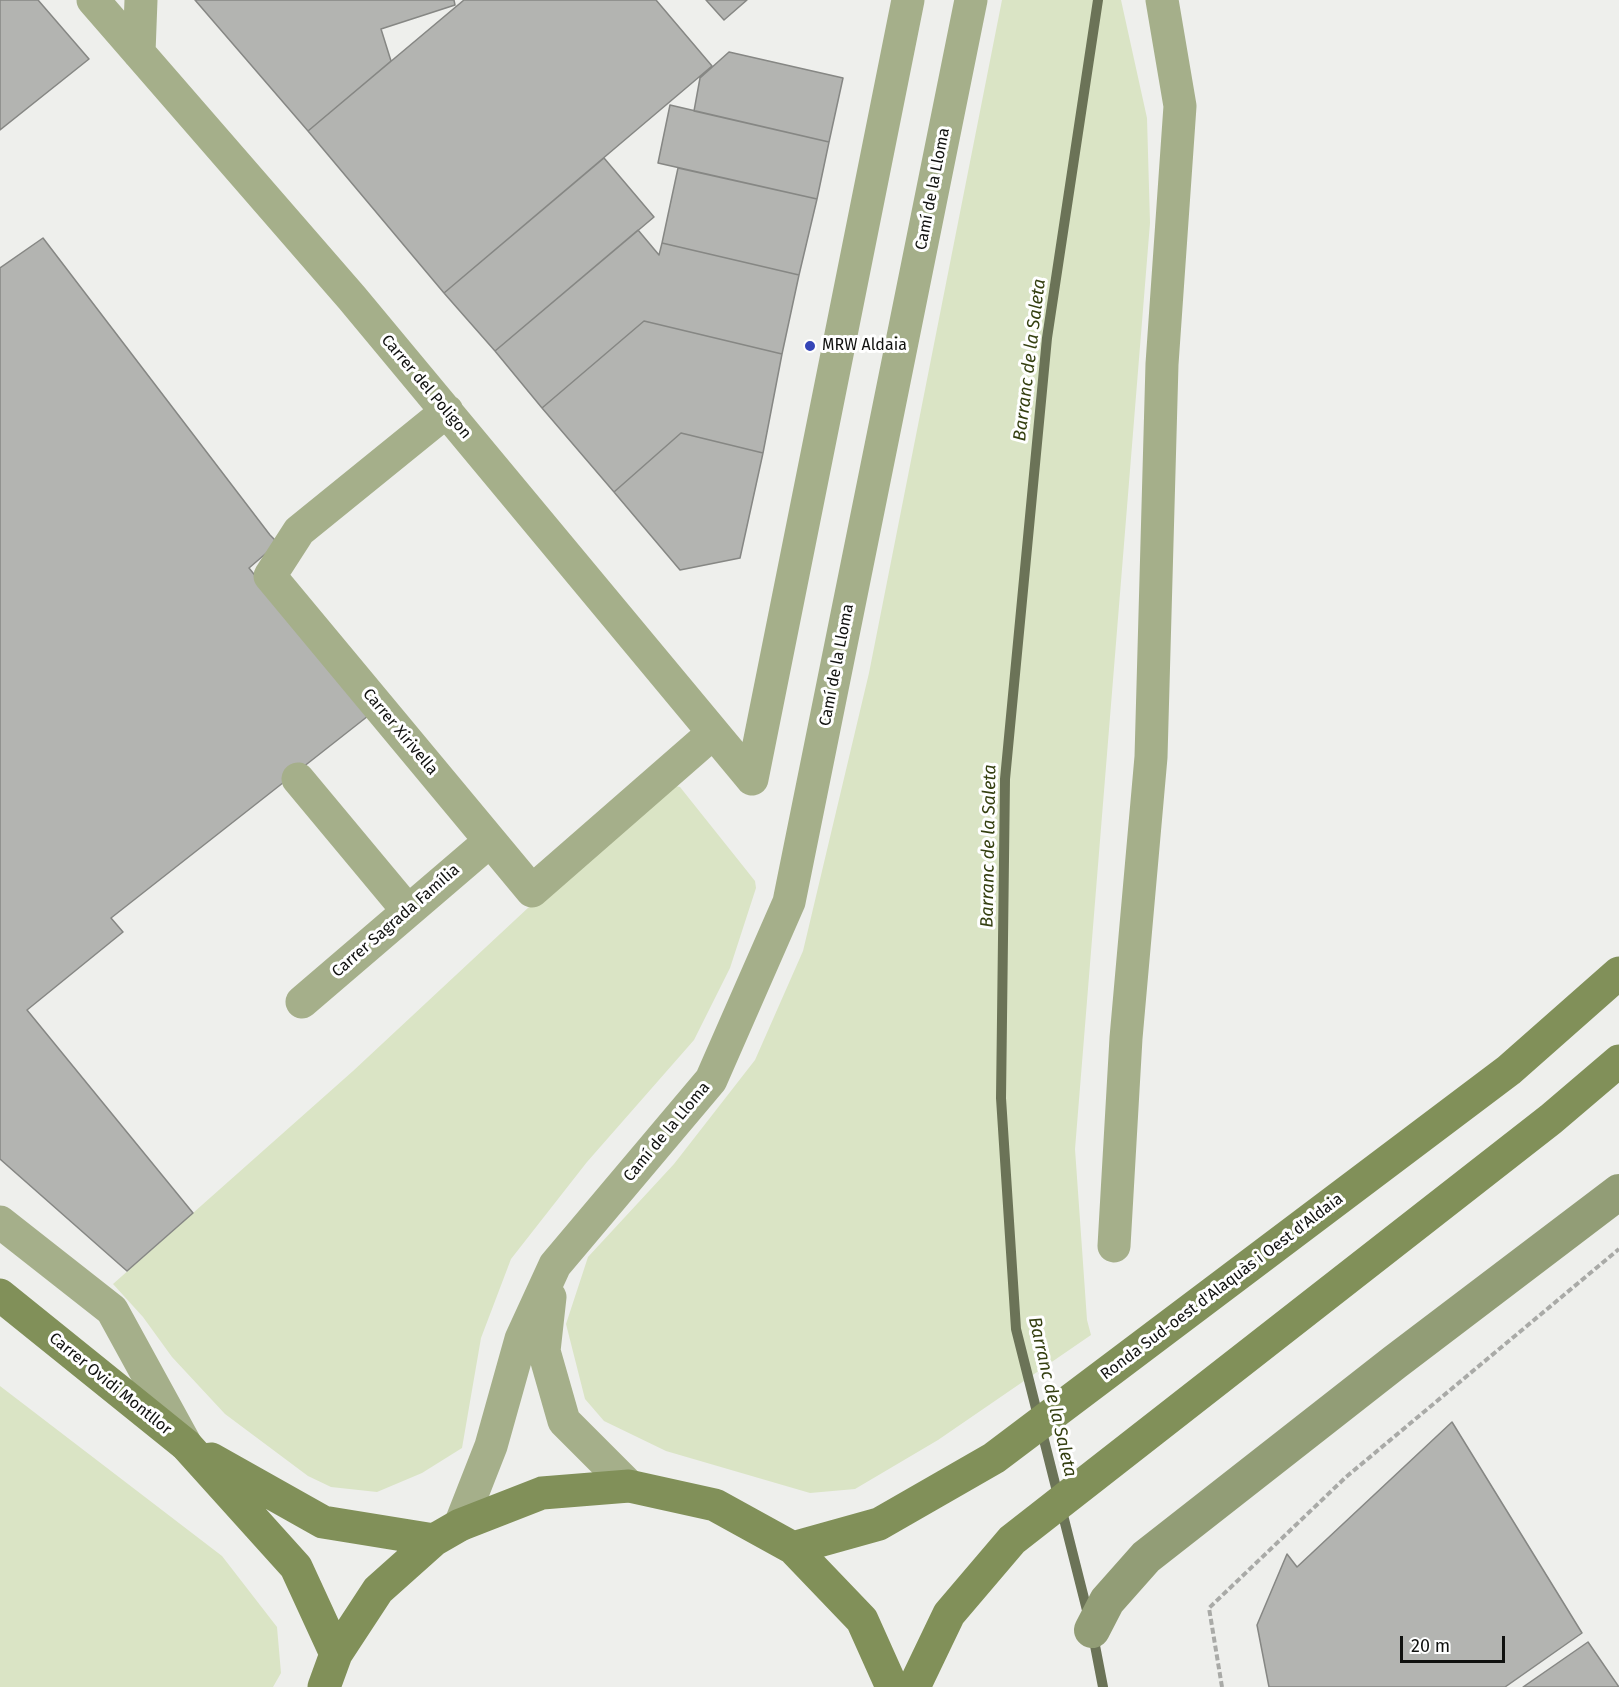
<!DOCTYPE html>
<meta charset="utf-8">
<style>
body{margin:0}
#map{position:relative;width:1619px;height:1687px;overflow:hidden;background:#eeefec;font-family:"Fira Sans",sans-serif}
canvas{display:block}
.scale{position:absolute;left:1400px;top:1636px;width:105px;height:27px;box-sizing:border-box;border:3px solid #10110f;border-top:0;padding-left:8px;font-size:18px;line-height:21px;white-space:nowrap;color:#10110f;-webkit-text-stroke:4px #fff;paint-order:stroke}
</style>
<div id="map">
<canvas width="1619" height="1687"></canvas>
<div class="scale">20 m</div>
</div>
<script>
const ctx = document.querySelector('canvas').getContext('2d');
ctx.lineJoin = 'round';
function paint(path, color) {
  ctx.fillStyle = color;
  ctx.fill(path, 'evenodd');
}
function trace(path, color, width, dash) {
  ctx.strokeStyle = color;
  ctx.lineWidth = width;
  ctx.lineCap = dash ? 'butt' : 'round';
  ctx.setLineDash(dash || []);
  ctx.stroke(path);
}
function write(font, color, halo, rows, align = 'center') {
  ctx.font = font + ' "Fira Sans",sans-serif';
  ctx.lineWidth = 6;
  ctx.setLineDash([]);
  ctx.textBaseline = 'middle';
  ctx.strokeStyle = halo;
  ctx.fillStyle = color;
  for (const [text, x, y, turn = 0] of rows) {
    ctx.save();
    ctx.translate(x, y);
    ctx.rotate((+turn || 0) * Math.PI / 180);
    ctx.textAlign = isNaN(turn) ? turn : align;
    if (halo) ctx.strokeText(text, 0, 0);
    ctx.fillText(text, 0, 0);
    ctx.restore();
  }
}
paint(new Path2D(`
 M 1002,0 L 1121,0 L 1147,118 L 1150,223 L 1075,1149 L 1087,1320 L 1091,1335 L 938,1440 L 855,1489 L 810,1493 L 666,1451 L 604,1421 L 585,1399 L 566,1324 L 588,1257 L 674,1164 L 755,1060 L 803,951 L 869,673 Z
 M 662,783 L 680,787 L 755,881 L 756,888 L 730,968 L 694,1040 L 587,1162 L 511,1259 L 481,1338 L 462,1448 L 422,1473 L 377,1492 L 331,1487 L 308,1476 L 225,1414 L 172,1357 L 143,1317 L 113,1284 L 353,1071 Z
 M 0,1386 L 222,1556 L 277,1627 L 281,1673 L 273,1687 L 0,1687 Z`), '#dae4c5');
trace(new Path2D(`
 M 1098,0 L 1047,338 L 1005,779 L 1001,1098 L 1016,1329 L 1092,1630 L 1103,1687`), '#6b7357', 10);
trace(new Path2D(`
 M 1092,1630 L 1107,1601 L 1146,1557 L 1395,1362 L 1619,1192`), '#929d76', 36);
const building = new Path2D(`
 M 0,0 L 38,0 L 89,59 L 0,130 Z
 M 195,0 L 454,0 L 455,5 L 381,29 L 391,61 L 308,131 Z
 M 464,0 L 656,0 L 712,66 L 444,293 L 308,131 Z
 M 706,0 L 747,0 L 724,20 Z
 M 729,52 L 843,78 L 829,142 L 694,111 L 700,78 Z
 M 670,105 L 829,142 L 817,199 L 658,163 Z
 M 604,158 L 654,217 L 495,351 L 444,293 Z
 M 678,168 L 817,199 L 799,275 L 662,243 Z
 M 638,230 L 659,255 L 662,243 L 799,275 L 782,354 L 644,321 L 542,408 L 495,351 Z
 M 43,238 L 270,535 L 278,543 L 249,568 L 368,716 L 111,918 L 123,932 L 27,1010 L 193,1213 L 127,1271 L 0,1159 L 0,268 Z
 M 644,321 L 782,354 L 763,453 L 681,433 L 614,492 L 542,408 Z
 M 681,433 L 763,453 L 740,558 L 680,570 L 614,492 Z
 M 1452,1422 L 1582,1633 L 1505,1687 L 1269,1687 L 1257,1625 L 1287,1554 L 1297,1567 Z
 M 1588,1642 L 1619,1687 L 1523,1687 Z`);
paint(building, '#b3b4b1');
trace(building, '#868784', 1.5);
trace(new Path2D(`
 M 1222,1687 L 1209,1608 L 1346,1477 L 1619,1249`), '#a9aaa7', 4, [6, 3]);
trace(new Path2D(`
 M 93,0 L 352,298 L 752,779
 M 139,53 L 141,0
 M 447,411 L 299,531 L 270,576 L 532,891 L 713,733
 M 298,779 L 408,911
 M 752,779 L 908,0
 M 302,1002 L 490,841
 M 0,1222 L 112,1310 L 186,1445
 M 1114,1246 L 1126,1038 L 1151,757 L 1162,364 L 1180,106 L 1162,0
 M 550,1297 L 544,1351 L 564,1421 L 629,1486
 M 460,1525 L 491,1446 L 521,1339 L 555,1265 L 711,1080 L 789,902 L 971,0`), '#a5af8a', 33);
trace(new Path2D(`
 M 0,1295 L 186,1445 L 296,1567 L 336,1654
 M 211,1459 L 323,1522 L 434,1540
 M 793,1548 L 879,1524 L 994,1458 L 1509,1070 L 1619,973
 M 324,1687 L 336,1654 L 378,1590 L 434,1540 L 460,1525 L 542,1493 L 629,1486 L 715,1505 L 793,1548 L 862,1620 L 892,1687
 M 914,1687 L 949,1614 L 1012,1540 L 1551,1119 L 1619,1061`), '#819059', 33);
for (const [x, y, r, color] of [
 [810,346,6,"#3545b7"]
]) {
  const dot = new Path2D();
  dot.arc(x, y, r, 0, 2 * Math.PI);
  ctx.fillStyle = color;
  ctx.fill(dot);
  trace(dot, '#fff', 2);
}
write('16px', '#10110f', '#fff', [
 ["Camí de la Lloma",933,189,-79],
 ["Carrer del Poligon",426,387,50],
 ["Camí de la Lloma",837,665,-79],
 ["Carrer Xirivella",400,732,50],
 ["Carrer Sagrada Família",396,921,-41],
 ["Camí de la Lloma",667,1132,-50],
 ["Ronda Sud-oest d'Alaquàs i Oest d'Aldaia",1222,1287,-37],
 ["Carrer Ovidi Montllor",110,1384,39]
]);
write('16px', '#10110f', '#fff', [
 ["MRW Aldaia",822,346]
], 'left');
write('italic 18px', '#343f10', '#fff', [
 ["Barranc de la Saleta",1030,360,-83],
 ["Barranc de la Saleta",989,846,-89],
 ["Barranc de la Saleta",1052,1397,77]
]);
</script>
